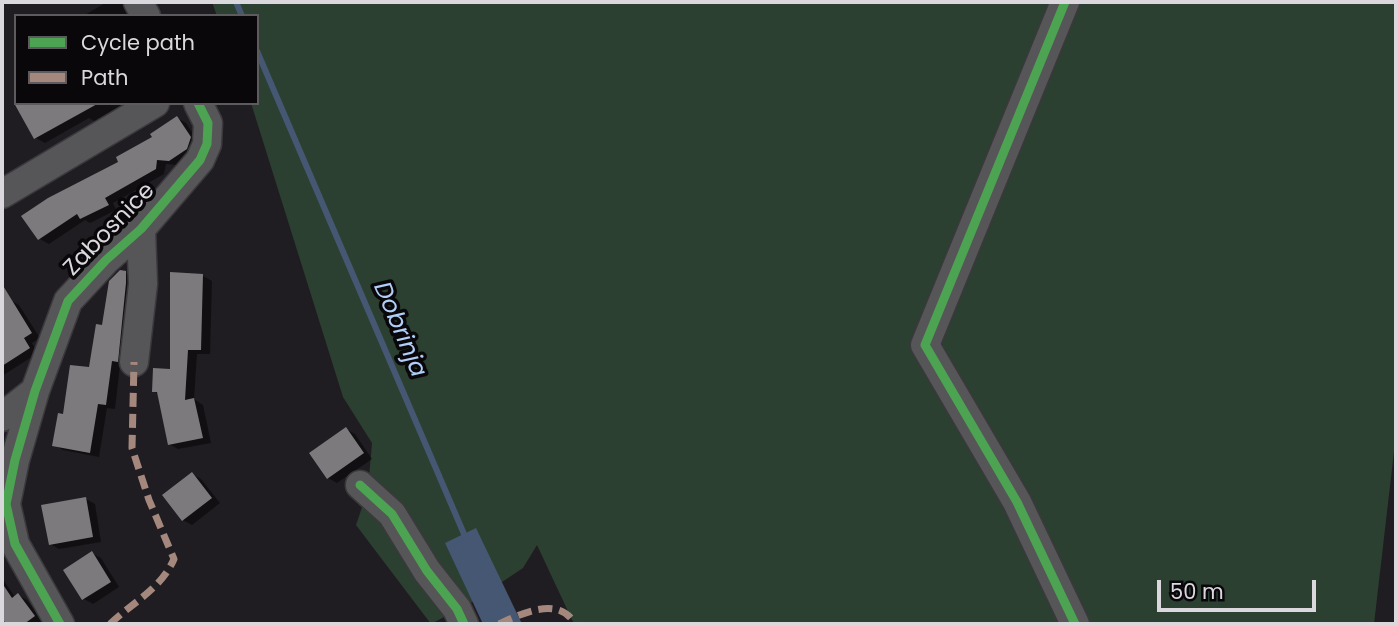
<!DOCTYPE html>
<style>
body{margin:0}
#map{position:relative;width:1398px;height:626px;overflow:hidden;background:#201d22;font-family:Poppins,sans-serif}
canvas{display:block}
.frame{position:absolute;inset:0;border:4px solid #dbd8dd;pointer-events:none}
.legend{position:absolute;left:14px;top:14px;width:245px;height:91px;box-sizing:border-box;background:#09070a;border:2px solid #5d5b5e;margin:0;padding:9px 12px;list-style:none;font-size:21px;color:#dbd8dd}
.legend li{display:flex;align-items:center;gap:14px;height:35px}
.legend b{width:35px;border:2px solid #5d5b5e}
.scale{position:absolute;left:1157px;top:580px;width:159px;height:32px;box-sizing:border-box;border:4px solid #dbd8dd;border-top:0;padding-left:9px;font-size:21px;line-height:24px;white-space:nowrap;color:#dbd8dd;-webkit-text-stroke:5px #09070a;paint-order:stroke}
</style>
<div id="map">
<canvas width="1398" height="626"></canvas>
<div class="frame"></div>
<ul class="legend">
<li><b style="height:9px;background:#4ca352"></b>Cycle path</li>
<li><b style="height:9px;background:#a5887d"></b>Path</li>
</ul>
<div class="scale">50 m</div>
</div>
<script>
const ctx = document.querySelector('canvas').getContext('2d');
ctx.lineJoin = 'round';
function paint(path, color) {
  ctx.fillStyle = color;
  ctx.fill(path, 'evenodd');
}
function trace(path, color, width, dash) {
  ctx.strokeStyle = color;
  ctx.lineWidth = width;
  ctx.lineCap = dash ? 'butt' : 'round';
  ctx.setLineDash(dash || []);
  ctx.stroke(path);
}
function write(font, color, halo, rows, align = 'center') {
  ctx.font = font + ' Poppins,sans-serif';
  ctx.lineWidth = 7;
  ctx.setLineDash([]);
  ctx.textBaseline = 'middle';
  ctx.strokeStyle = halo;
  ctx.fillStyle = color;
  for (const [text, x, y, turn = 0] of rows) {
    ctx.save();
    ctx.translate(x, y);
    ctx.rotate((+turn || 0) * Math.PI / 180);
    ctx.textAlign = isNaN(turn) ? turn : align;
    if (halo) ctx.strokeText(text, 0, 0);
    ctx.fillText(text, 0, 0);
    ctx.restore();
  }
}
paint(new Path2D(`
 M 212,2 L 1396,2 L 1396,434 L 1374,624 L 574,624 L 537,545 L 523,568 L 472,602 L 431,624 L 356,525 L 368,490 L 372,443 L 343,397 L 251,103 L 257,103 L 257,16 L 217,16 Z`), '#2b4031');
paint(new Path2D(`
 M 476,528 L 522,624 L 483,624 L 445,543 Z`), '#455772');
paint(new Path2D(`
 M 107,2 L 128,2 L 132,16 L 83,16 Z
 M 17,103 L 129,103 L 99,124 L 89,118 L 45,143 L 36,138 Z
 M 177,118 L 186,123 L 199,143 L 178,165 L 166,164 L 164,174 L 113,203 L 116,210 L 90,223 L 85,220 L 49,244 L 40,239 L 24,217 L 121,163 Z
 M 125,273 L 134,278 L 126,366 L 120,365 L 115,409 L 107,408 L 99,457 L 63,450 L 54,445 L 65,416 L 91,369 L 103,327 Z
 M 203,276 L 212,281 L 210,354 L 197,354 L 194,399 L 203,405 L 211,443 L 178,449 L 169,444 L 159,394 L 153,391 L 172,371 Z
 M 10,300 L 19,305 L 40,338 L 32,343 L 38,353 L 2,376 L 2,305 Z
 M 346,429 L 355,434 L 372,459 L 337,483 L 328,478 L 311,453 Z
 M 192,474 L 201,479 L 220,503 L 192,525 L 183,520 Z
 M 86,499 L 95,504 L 101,542 L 59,549 L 50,544 Z
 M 92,553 L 101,558 L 119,587 L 93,604 L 84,599 Z
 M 2,578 L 15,597 L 18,595 L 27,600 L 45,624 L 2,624 Z`), '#0007');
trace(new Path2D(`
 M 236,2 L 242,16
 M 257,51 L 467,541`), '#455772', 6);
paint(new Path2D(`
 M 14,103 L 99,103 L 34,139 Z
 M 177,116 L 191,137 L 187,149 L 169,161 L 157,160 L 156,169 L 105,198 L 109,205 L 80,219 L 77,214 L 38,240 L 21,216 L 48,198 L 118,162 L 116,157 L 152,137 L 150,134 Z
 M 120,270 L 126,271 L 126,283 L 118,362 L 112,361 L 106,405 L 98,404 L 90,453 L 52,446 L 58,413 L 63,414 L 70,365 L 89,367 L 96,324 L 102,325 L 109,281 Z
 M 170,272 L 203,274 L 201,350 L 188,350 L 185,400 L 194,398 L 203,438 L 168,445 L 157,392 L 152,392 L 153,368 L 170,369 Z
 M 2,284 L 32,333 L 24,338 L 30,348 L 2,366 Z
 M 346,427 L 364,453 L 327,479 L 309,453 Z
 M 192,472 L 212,498 L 182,521 L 162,495 Z
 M 86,497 L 93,537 L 49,545 L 41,505 Z
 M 92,551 L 111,582 L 82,600 L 63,570 Z
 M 2,583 L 12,598 L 18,593 L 35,616 L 24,624 L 6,624 L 2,618 Z`), '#7d7a7e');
const minor = new Path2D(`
 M 138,2 L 146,16
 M 1065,2 L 925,345 L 1017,502 L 1075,624
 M 2,194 L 155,103
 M 134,362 L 143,284 L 141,229
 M 2,417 L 35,391
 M 360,485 L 392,514 L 427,571 L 457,609 L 464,624
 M 60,624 L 15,544 L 6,504 L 15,460 L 35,391 L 68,301 L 106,260 L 141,229 L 200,160 L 207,144 L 208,123 L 198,103`);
trace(minor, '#3b393d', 31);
trace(minor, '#565557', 28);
trace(new Path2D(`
 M 110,624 C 133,602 161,589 174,559 L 149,500 L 132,448 L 134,362
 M 499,624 C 521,614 559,595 575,624`), '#a5887d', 7, [14, 7]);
trace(new Path2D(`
 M 1065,2 L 925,345 L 1017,502 L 1075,624
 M 360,485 L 392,514 L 427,571 L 457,609 L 464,624
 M 60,624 L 15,544 L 6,504 L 15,460 L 35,391 L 68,301 L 106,260 L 141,229 L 200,160 L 207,144 L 208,123 L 198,103`), '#4ca352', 9);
write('23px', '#dbd8dd', '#09070a', [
 ["Zabosnice",110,230,-46]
]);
write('italic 24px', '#b0cef8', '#09070a', [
 ["Dobrinja",399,330,67]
]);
</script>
